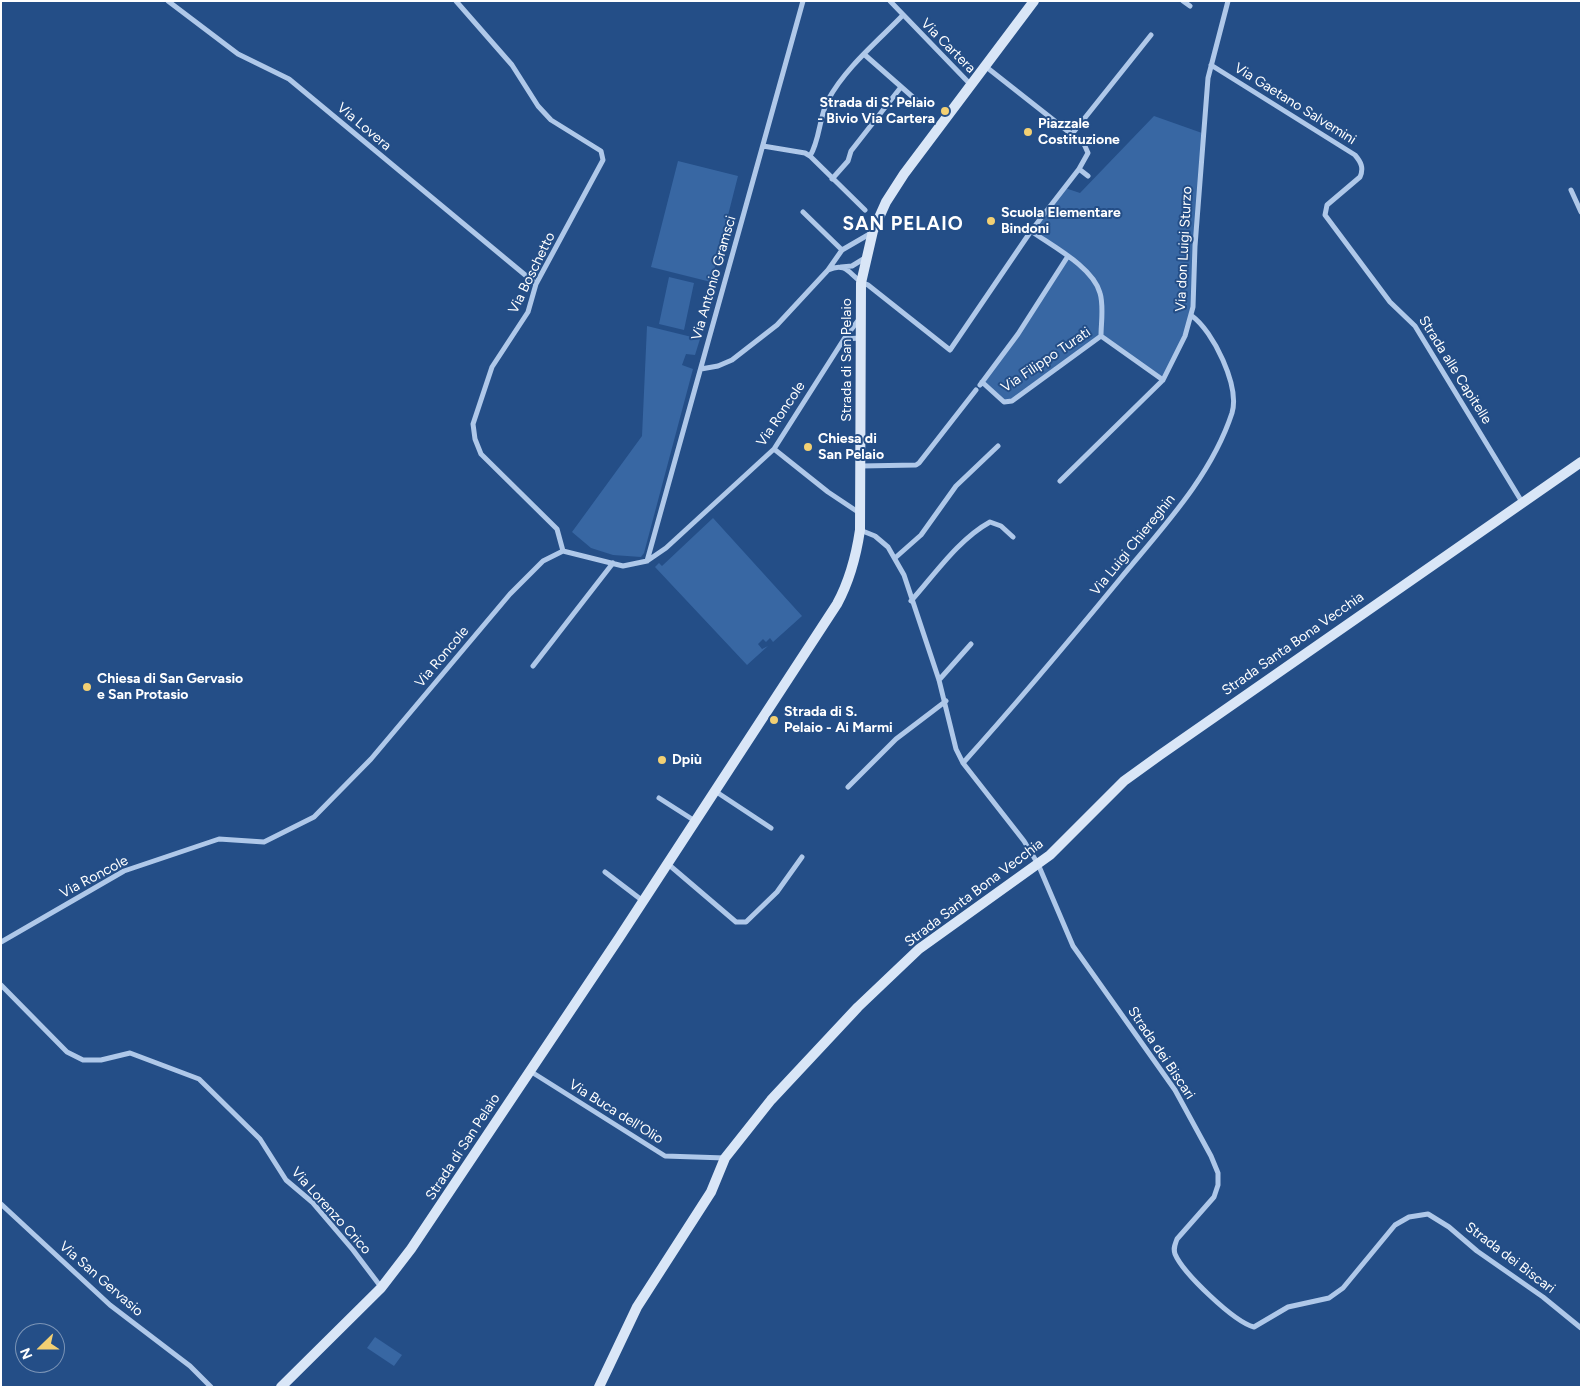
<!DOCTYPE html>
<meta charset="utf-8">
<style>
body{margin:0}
#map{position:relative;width:1582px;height:1388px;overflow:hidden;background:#244e87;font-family:Figtree,sans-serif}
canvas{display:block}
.frame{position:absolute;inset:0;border:2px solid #fff;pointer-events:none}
.north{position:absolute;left:15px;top:1323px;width:50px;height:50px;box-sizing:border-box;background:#244e87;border:1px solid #7c95b7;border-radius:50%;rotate:248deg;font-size:14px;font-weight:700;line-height:20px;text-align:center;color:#fff}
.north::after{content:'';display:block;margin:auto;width:18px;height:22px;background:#f3d073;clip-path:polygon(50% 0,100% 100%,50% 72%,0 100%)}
</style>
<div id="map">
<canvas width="1582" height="1388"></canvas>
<div class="frame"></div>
<div class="north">N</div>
</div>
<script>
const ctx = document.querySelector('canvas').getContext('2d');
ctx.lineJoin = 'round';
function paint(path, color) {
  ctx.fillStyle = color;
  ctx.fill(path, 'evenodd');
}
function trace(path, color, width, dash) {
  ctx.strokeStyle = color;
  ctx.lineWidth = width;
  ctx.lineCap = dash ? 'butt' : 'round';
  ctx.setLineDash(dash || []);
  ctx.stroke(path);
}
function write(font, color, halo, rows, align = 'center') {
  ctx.font = font + ' Figtree,sans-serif';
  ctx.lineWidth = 4;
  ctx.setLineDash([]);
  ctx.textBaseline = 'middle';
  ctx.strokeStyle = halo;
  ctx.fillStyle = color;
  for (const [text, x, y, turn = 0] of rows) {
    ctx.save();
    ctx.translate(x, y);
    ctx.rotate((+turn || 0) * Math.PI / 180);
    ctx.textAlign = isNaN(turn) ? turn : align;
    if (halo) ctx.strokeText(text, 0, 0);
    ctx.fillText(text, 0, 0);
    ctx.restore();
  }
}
paint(new Path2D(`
 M 1154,116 L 1202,133 L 1192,316 L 1163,380 L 1101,336 L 1012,401 L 1004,402 L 982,382 L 1011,343 L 1067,257 L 1031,231 L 1065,188 L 1080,193 Z
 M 678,161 L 738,176 L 711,282 L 651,267 Z
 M 669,277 L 694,283 L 684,330 L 659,324 Z
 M 647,326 L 700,339 L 695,355 L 686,354 L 682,365 L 693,369 L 644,553 L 641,557 L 613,555 L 591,548 L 572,532 L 642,436 Z
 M 713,518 L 802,616 L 773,642 L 770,638 L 766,642 L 763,639 L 758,644 L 762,649 L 768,646 L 747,665 L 655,567 L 659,563 L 662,566 Z
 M 375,1337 L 402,1355 L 394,1366 L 367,1348 Z`), '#3867a3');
trace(new Path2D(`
 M 168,1 L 238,54 L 289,79 L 536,284
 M 456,1 L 512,65 L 538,106 L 551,120 L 601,151 L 603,160 L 536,284 L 528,312 L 492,367 L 473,424 L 475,439 L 481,454 L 557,529 L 563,551
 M 890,1 L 970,84
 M 1183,1 L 1190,6
 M 865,55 L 923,106
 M 1211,65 L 1355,155 C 1361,162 1364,168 1360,177 L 1327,205 L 1325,215 L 1390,302 L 1415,326 L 1522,502
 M 985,66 L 1084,144 L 1088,153 L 1079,169 L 1088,176
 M 1072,134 L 1151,35
 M 763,146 L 805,153 L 810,156 L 865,210
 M 810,156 C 820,140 819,117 828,100 C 845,68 878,41 903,15
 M 832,179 L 848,161 L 851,151 L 901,87
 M 1571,190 L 1581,212
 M 803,212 L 842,250
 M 1031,231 C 1052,246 1093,267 1100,293 C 1104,306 1101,323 1101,336 L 1163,380
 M 841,267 L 852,266 L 865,258
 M 828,270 C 850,260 850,280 868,285 L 950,350 L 1031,231 L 1079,169
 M 844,339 L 860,338
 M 701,369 L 718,366 L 732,360 L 777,325 L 828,270 L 842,250 L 873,232
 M 982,382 L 1004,402 L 1012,401 L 1101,336
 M 980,385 L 1018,334 L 1068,256
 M 774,449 L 828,492 L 861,514
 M 861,466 L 916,465 L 919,463 L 976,390
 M 1060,481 L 1163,380 L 1185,336 L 1193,307 L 1195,246 L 1208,78 L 1228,1
 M 860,530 L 875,536 L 888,547 L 904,575 L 939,680 L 956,749 L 963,763 L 1024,841 L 1038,864 L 1073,946 L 1175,1090 L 1211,1156 L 1218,1173 L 1218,1185 L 1214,1197 L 1177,1239 C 1175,1245 1173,1248 1175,1254 C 1183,1273 1234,1322 1254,1327 L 1288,1307 L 1329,1298 L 1343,1288 L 1395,1225 L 1409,1217 L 1428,1214 L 1449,1227 L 1477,1251 L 1543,1297 L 1581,1328
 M 895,558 L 921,535 L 956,486 L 998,446
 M 647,561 L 803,1
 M 911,601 C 935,574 959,539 990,522 L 1001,526 L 1013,537
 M 533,666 L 613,563
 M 939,680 L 971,644
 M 963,763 C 1017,703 1069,641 1120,579 C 1162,528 1211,477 1232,413 C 1240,386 1213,331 1192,316
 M 848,787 L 896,739 L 946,701
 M 715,791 L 771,828
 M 659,798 L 695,821
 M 668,864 L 736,922 L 746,922 L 777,892 L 802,857
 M 605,872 L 643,901
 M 1,942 L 124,871 L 219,839 L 264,842 L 314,817 L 371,759 L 510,594 L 543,561 L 563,551 L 623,566 L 647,561 L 666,548 L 774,449 L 844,339 L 860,318
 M 1,985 L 67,1052 L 83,1060 L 101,1060 L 130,1053 L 199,1079 L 260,1139 L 286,1180 L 312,1202 L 353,1250 L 381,1287
 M 530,1071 L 665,1156 L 725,1158
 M 1,1204 L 110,1305 L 190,1366 L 211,1387`), '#afc8e9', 5);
trace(new Path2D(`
 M 281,1387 L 381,1288 L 411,1249 L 619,938 L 837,604 C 850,580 856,557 860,530 L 861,283 L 873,231 L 886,202 L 904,174 L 1034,1
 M 599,1387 L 637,1307 L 711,1192 L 725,1158 L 771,1100 L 858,1007 L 919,949 L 1050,855 L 1124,781 L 1160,755 L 1581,462`), '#d9e6f7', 10);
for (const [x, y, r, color] of [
 [945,111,5,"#f3d073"],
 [1028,132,5,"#f3d073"],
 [991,221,5,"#f3d073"],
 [808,447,5,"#f3d073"],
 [87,687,5,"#f3d073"],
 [774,720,5,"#f3d073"],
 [662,760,5,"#f3d073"]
]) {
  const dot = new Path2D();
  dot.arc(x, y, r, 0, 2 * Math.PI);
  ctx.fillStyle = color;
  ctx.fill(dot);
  trace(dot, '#244e87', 2);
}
write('14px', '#fff', '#244e87', [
 ["Via Cartera",948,46,45],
 ["Via Gaetano Salvemini",1295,104,32],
 ["Via Lovera",364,127,40],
 ["Via don Luigi Sturzo",1184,249,-87],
 ["Via Boschetto",532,273,-64],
 ["Via Antonio Gramsci",714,278,-74],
 ["Strada di San Pelaio",847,360,-90],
 ["Via Filippo Turati",1046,360,-34],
 ["Strada alle Capitelle",1455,370,58],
 ["Via Roncole",781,414,-56],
 ["Via Luigi Chiereghin",1133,545,-51],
 ["Strada Santa Bona Vecchia",1293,644,-35],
 ["Via Roncole",442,657,-50],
 ["Via Roncole",94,877,-28],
 ["Strada Santa Bona Vecchia",974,893,-37],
 ["Strada dei Biscari",1161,1053,56],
 ["Via Buca dell'Olio",616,1112,32],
 ["Strada di San Pelaio",463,1147,-57],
 ["Via Lorenzo Crico",331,1211,48],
 ["Strada dei Biscari",1510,1258,37],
 ["Via San Gervasio",101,1279,41]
]);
write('bold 14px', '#fff', '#244e87', [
 ["Strada di S. Pelaio",935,103,"right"],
 ["- Bivio Via Cartera",935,119,"right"],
 ["Piazzale",1038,124],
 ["Costituzione",1038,140],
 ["Scuola Elementare",1001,213],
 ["Bindoni",1001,229],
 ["Chiesa di",818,439],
 ["San Pelaio",818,455],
 ["Chiesa di San Gervasio",97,679],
 ["e San Protasio",97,695],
 ["Strada di S.",784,712],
 ["Pelaio - Ai Marmi",784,728],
 ["Dpiù",672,760]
], 'left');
ctx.letterSpacing = '1px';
write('bold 19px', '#fff', '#244e87', [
 ["SAN PELAIO",903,224]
]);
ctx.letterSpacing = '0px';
</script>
